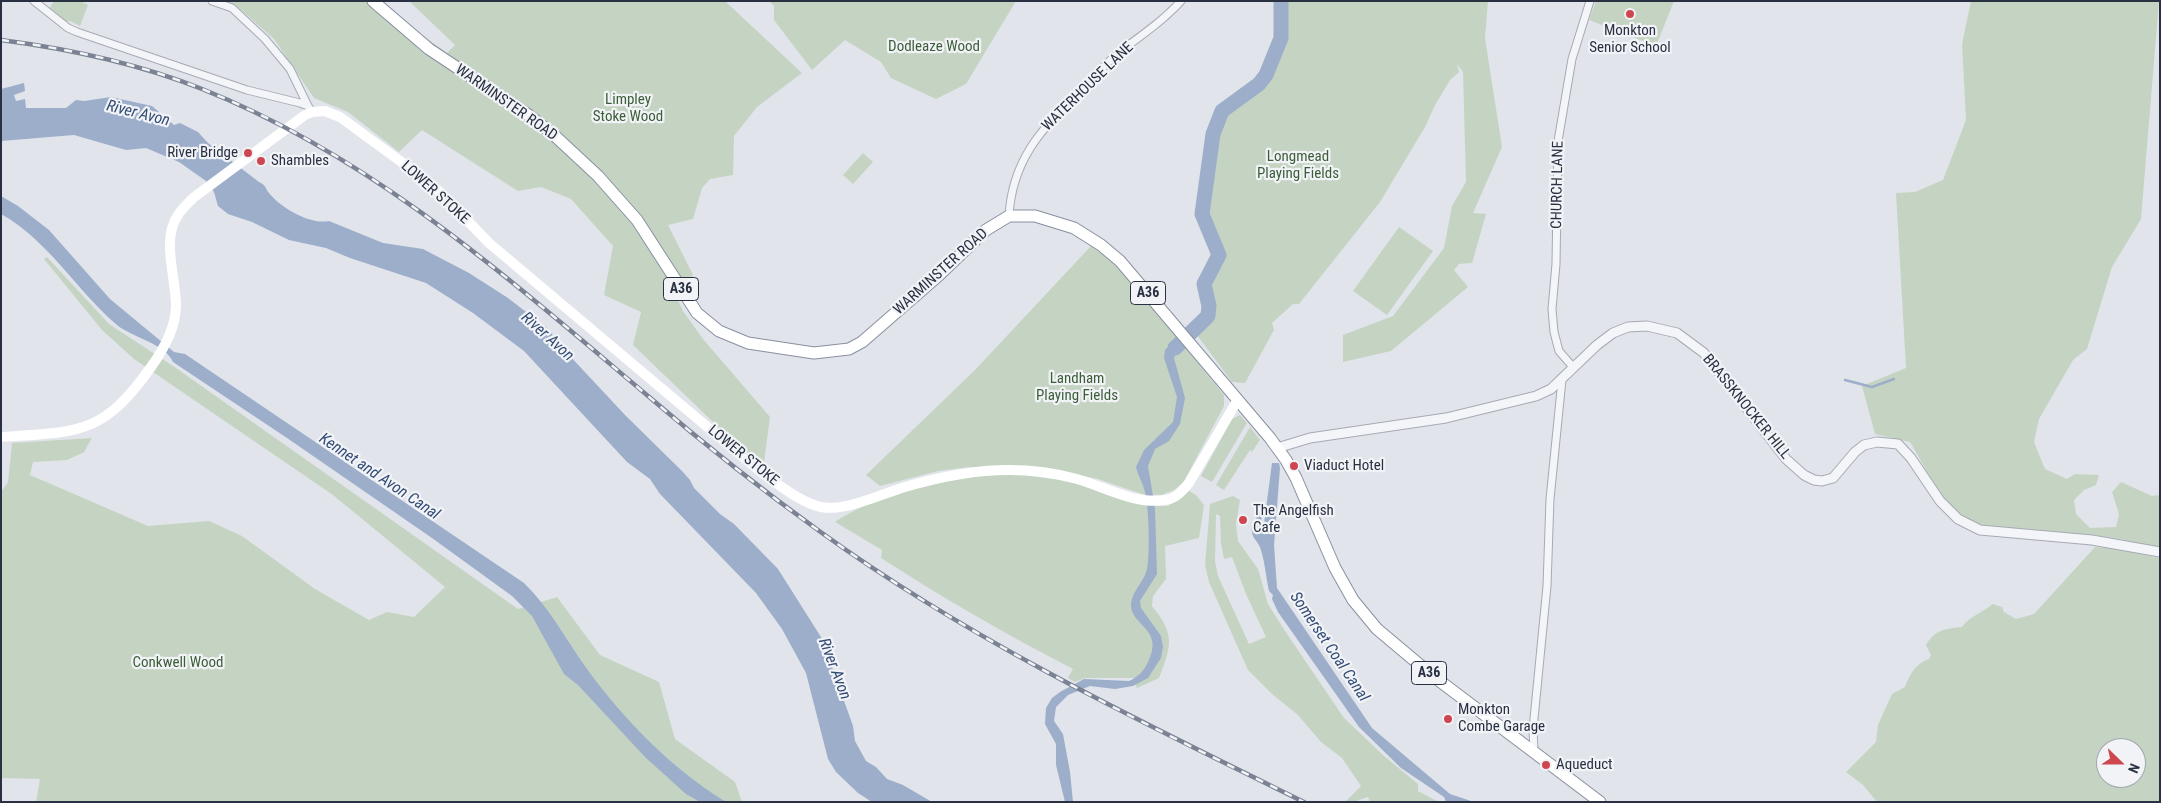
<!DOCTYPE html>
<style>
body{margin:0}
#map{position:relative;width:2161px;height:803px;overflow:hidden;background:#e1e4ea;font-family:"Roboto Condensed",sans-serif}
canvas{display:block}
.frame{position:absolute;inset:0;border:2px solid #293041;pointer-events:none}
.north{position:absolute;left:2096px;top:738px;width:50px;height:50px;box-sizing:border-box;background:#f1f3f7;border:1px solid #a1a5ae;border-radius:50%;rotate:112deg;font-size:14px;font-weight:700;line-height:20px;text-align:center;color:#293041}
.north::after{content:'';display:block;margin:auto;width:18px;height:22px;background:#ce4750;clip-path:polygon(50% 0,100% 100%,50% 72%,0 100%)}
</style>
<div id="map">
<canvas width="2161" height="803"></canvas>
<div class="frame"></div>
<div class="north">N</div>
</div>
<script>
const ctx = document.querySelector('canvas').getContext('2d');
ctx.lineJoin = 'round';
function paint(path, color) {
  ctx.fillStyle = color;
  ctx.fill(path, 'evenodd');
}
function trace(path, color, width, dash) {
  ctx.strokeStyle = color;
  ctx.lineWidth = width;
  ctx.lineCap = dash ? 'butt' : 'round';
  ctx.setLineDash(dash || []);
  ctx.stroke(path);
}
function write(font, color, halo, rows, align = 'center') {
  ctx.font = font + ' "Roboto Condensed",sans-serif';
  ctx.lineWidth = 4.5;
  ctx.setLineDash([]);
  ctx.textBaseline = 'middle';
  ctx.strokeStyle = halo;
  ctx.fillStyle = color;
  for (const [text, x, y, turn = 0] of rows) {
    ctx.save();
    ctx.translate(x, y);
    ctx.rotate((+turn || 0) * Math.PI / 180);
    ctx.textAlign = isNaN(turn) ? turn : align;
    if (halo) ctx.strokeText(text, 0, 0);
    ctx.fillText(text, 0, 0);
    ctx.restore();
  }
}
paint(new Path2D(`
 M 54,1 L 81,1 L 88,5 L 80,26 L 70,21 L 65,22 L 48,10 Z
 M 227,1 L 381,1 L 416,31 L 447,53 L 455,45 L 409,1 L 726,2 L 802,73 L 757,107 L 734,136 L 733,175 L 710,179 L 702,188 L 693,219 L 668,225 L 693,275 L 685,283 L 671,268 L 664,271 L 683,311 L 703,339 L 770,417 L 763,470 L 633,345 L 641,312 L 604,295 L 613,246 L 571,199 L 541,187 L 518,191 L 422,130 L 399,152 L 348,112 L 314,98 L 274,39 L 240,9 Z
 M 769,1 L 1016,1 L 966,84 L 936,99 L 891,78 L 881,62 L 845,40 L 812,70 L 774,20 L 774,6 Z
 M 1286,1 L 1488,1 L 1485,38 L 1502,147 L 1473,213 L 1486,214 L 1472,263 L 1459,264 L 1454,270 L 1468,287 L 1391,351 L 1343,362 L 1343,335 L 1393,316 L 1444,248 L 1452,206 L 1466,182 L 1463,72 L 1457,64 L 1459,72 L 1450,80 L 1435,105 L 1425,127 L 1380,202 L 1299,304 L 1293,304 L 1272,323 L 1274,330 L 1245,383 L 1232,382 L 1197,335 L 1210,322 L 1214,313 L 1209,283 L 1224,248 L 1219,238 L 1210,231 L 1202,211 L 1218,116 C 1232,106 1251,97 1263,85 C 1284,63 1284,29 1286,1 Z
 M 1596,1 L 1674,1 L 1656,46 L 1589,20 Z
 M 1971,1 L 2159,1 L 2141,219 L 2112,267 L 2087,349 L 2073,360 L 2039,419 L 2034,442 L 2045,469 L 2067,479 L 2075,474 L 2099,475 L 2096,485 L 2084,490 L 2074,500 L 2076,514 L 2090,528 L 2116,527 L 2119,514 L 2112,492 L 2121,482 L 2152,496 L 2160,495 L 2160,548 C 2140,544 2120,538 2100,536 C 2064,531 1987,537 1959,514 C 1936,495 1925,466 1910,442 L 1875,434 L 1862,386 L 1906,368 L 1896,193 L 1915,192 L 1943,180 L 1966,120 L 1962,44 Z
 M 863,153 L 873,162 L 853,184 L 843,175 Z
 M 1399,227 L 1433,251 L 1387,315 L 1353,291 Z
 M 1091,246 L 1109,259 L 1138,290 L 1224,395 L 1224,406 L 1183,483 L 1174,490 L 1161,495 L 1142,494 L 1098,479 L 1044,468 L 969,467 L 938,471 L 880,486 L 866,475 L 975,370 Z
 M 47,257 L 109,324 L 173,366 L 518,609 L 557,597 L 600,655 L 659,682 L 675,739 L 735,782 L 742,802 L 36,802 L 40,779 L 1,778 L 1,492 L 8,482 L 12,443 L 92,438 L 84,452 L 67,460 L 33,462 L 30,475 L 148,526 L 209,521 L 242,536 L 315,589 L 369,620 L 387,612 L 414,617 L 445,587 L 333,495 L 134,359 L 102,330 L 44,259 Z
 M 1240,415 L 1247,423 L 1212,482 L 1201,476 L 1232,419 Z
 M 1250,427 L 1260,440 L 1252,452 L 1250,450 L 1224,490 L 1216,485 Z
 M 1024,475 L 1071,481 L 1143,504 L 1168,506 L 1189,491 L 1196,495 L 1204,505 L 1199,538 L 1165,546 L 1166,579 L 1153,596 L 1152,606 C 1175,634 1172,645 1159,678 L 1137,688 L 1133,678 L 1085,678 L 1075,682 L 1068,678 L 1073,669 C 1007,635 943,598 881,558 L 882,550 L 835,522 C 871,498 923,484 966,476 C 984,473 1005,475 1024,475 Z
 M 1233,496 L 1240,500 L 1236,524 L 1238,541 L 1258,569 L 1268,604 L 1285,631 L 1344,718 L 1384,756 L 1418,784 L 1418,791 L 1439,802 L 1370,802 L 1368,797 L 1353,802 L 1345,802 L 1361,786 L 1342,758 L 1321,742 L 1298,715 L 1272,694 L 1248,670 L 1209,582 L 1205,565 L 1210,504 ZM 1216,514 L 1220,516 L 1221,543 L 1224,559 L 1232,557 L 1246,594 L 1266,637 L 1249,644 L 1218,576 L 1215,561 Z
 M 2095,547 L 2114,548 L 2160,558 L 2160,802 L 1877,802 L 1863,785 L 1846,772 L 1876,742 L 1878,725 L 1892,694 L 1905,687 C 1910,674 1915,664 1929,659 L 1931,655 L 1926,645 C 1935,630 1944,629 1962,627 C 1970,616 1982,613 1993,604 L 2002,607 L 2004,612 L 2016,619 L 2034,614 ZM 2106,748 L 2136,748 L 2136,778 L 2106,778 Z`), '#c5d4c2');
paint(new Path2D(`
 M 24,83 L 25,91 L 14,95 L 16,101 L 25,99 L 26,108 L 66,108 L 76,100 L 84,101 L 111,97 L 152,106 L 174,125 L 180,123 L 198,132 L 208,143 L 259,182 C 266,185 265,188 269,193 C 281,208 310,225 329,221 L 383,243 L 423,249 L 469,273 L 508,298 L 547,328 L 568,354 L 626,416 L 682,471 L 690,480 L 694,488 L 720,514 L 734,524 L 778,569 L 826,645 L 828,656 L 853,726 L 855,741 L 866,761 L 876,767 L 887,779 L 903,785 L 932,802 L 872,802 L 858,793 L 836,772 L 828,759 L 806,673 L 782,629 L 756,593 L 660,494 L 650,479 L 627,462 L 524,351 L 473,313 L 426,283 L 350,258 L 326,248 L 289,240 L 252,222 L 228,214 L 218,206 L 214,192 L 206,181 L 179,162 L 146,148 L 126,150 L 74,135 L 1,141 L 1,89 Z
 M 1,196 L 18,206 L 49,230 L 110,299 L 174,352 L 185,354 L 524,583 C 550,608 566,640 587,669 C 625,721 671,768 726,802 L 700,802 L 686,794 L 645,757 L 578,685 L 564,674 L 532,616 L 512,596 L 432,538 L 287,438 L 173,362 C 166,344 131,337 117,325 C 76,290 49,241 1,214 Z
 M 1181,334 L 1187,340 L 1178,347 L 1174,358 L 1185,398 L 1180,424 L 1169,441 L 1155,449 L 1148,466 L 1155,508 L 1157,574 L 1140,601 L 1141,608 L 1161,636 L 1163,647 L 1161,658 L 1148,678 L 1133,686 L 1115,689 L 1090,686 L 1068,695 L 1056,707 L 1054,721 L 1063,734 L 1070,772 L 1073,802 L 1065,802 L 1056,765 L 1056,744 L 1045,724 L 1046,708 L 1052,698 L 1060,692 L 1084,679 L 1129,681 C 1138,677 1144,671 1148,662 C 1165,628 1130,626 1131,604 C 1132,591 1144,582 1147,569 C 1150,555 1149,507 1145,492 C 1143,483 1138,476 1136,467 L 1144,450 L 1173,422 L 1177,397 L 1164,358 L 1165,350 Z
 M 1272,463 L 1279,463 L 1280,468 L 1274,545 L 1277,588 L 1372,728 L 1450,794 L 1474,802 L 1446,802 L 1444,797 L 1401,768 L 1359,727 L 1278,612 L 1272,599 L 1273,595 L 1269,591 C 1266,577 1265,563 1261,550 C 1258,539 1250,539 1252,525 L 1256,524 L 1257,510 L 1262,511 L 1261,525 L 1262,526 L 1264,524 Z`), '#9caeca');
trace(new Path2D(`
 M 1845,380 L 1872,387 L 1894,379`), '#9caeca', 2.5);
trace(new Path2D(`
 M 1175,348 L 1208,316 L 1209,306 L 1204,284 L 1219,255 L 1202,214 L 1213,134 L 1222,111 L 1259,84 L 1266,75 L 1281,38 L 1281,1`), '#9caeca', 15);
const minor = new Path2D(`
 M 34,1 L 68,28 L 77,32 L 247,90 L 300,103 L 308,106 L 312,112
 M 212,1 L 232,8 L 265,39 L 290,69 L 308,106
 M 1009,216 C 1012,161 1041,129 1078,93 C 1092,78 1106,63 1122,50 C 1142,35 1164,20 1181,1
 M 1573,367 L 1559,351 L 1554,332 L 1552,309 L 1556,264 L 1558,141 L 1572,59 L 1590,1
 M 1534,751 L 1533,729 L 1547,586 L 1550,499 L 1562,380`);
const tertiary = new Path2D(`
 M 1277,448 L 1310,438 L 1446,418 L 1536,396 L 1551,389 L 1597,345 L 1613,333 L 1628,327 L 1647,326 L 1677,333 L 1704,353 L 1786,459 L 1804,475 L 1814,480 L 1822,481 L 1833,478 L 1855,452 L 1864,445 L 1877,442 L 1898,444 L 1911,458 L 1940,501 L 1958,519 L 1980,530 L 2092,540 L 2160,552`);
const trunk = new Path2D(`
 M 373,1 L 429,49 L 530,116 L 555,136 L 598,176 L 637,220 L 697,313 L 719,331 L 748,343 L 814,353 L 849,349 L 862,342 L 939,275 L 986,230 L 1009,216 L 1035,216 L 1074,228 L 1101,245 L 1120,261 L 1270,438 L 1286,460 L 1296,478 L 1335,568 L 1353,600 L 1377,629 L 1433,676 L 1600,802`);
trace(minor, '#a6aab4', 9);
trace(tertiary, '#a6aab4', 11);
trace(trunk, '#8890a0', 13);
trace(minor, '#f4f5f8', 7);
trace(tertiary, '#f4f5f8', 9);
trace(new Path2D(`
 M 1,437 C 79,432 103,435 151,367 C 164,349 176,328 176,305 C 176,277 161,240 178,215 C 182,209 188,203 193,198 L 305,115 L 312,112 L 325,111 L 340,117 L 422,177 L 440,192 L 489,243 L 762,473 C 780,485 799,502 821,507 C 845,512 881,494 905,487 C 939,477 973,470 1009,470 C 1032,470 1055,473 1077,479 C 1105,487 1136,505 1165,500 C 1176,499 1182,491 1189,483 L 1237,401`), '#fff', 10);
trace(trunk, '#fff', 11);
const rail = new Path2D(`
 M 1,40 C 70,49 137,63 202,89 C 373,157 509,279 648,396 C 704,444 762,490 822,533 C 972,641 1139,721 1304,802`);
trace(rail, '#7a8293', 4.5);
trace(rail, '#f1f3f7', 2.5, [8]);
for (const [x, y, r, color] of [
 [1630,14,5,"#ce4750"],
 [248,153,5,"#ce4750"],
 [261,161,5,"#ce4750"],
 [1294,466,5,"#ce4750"],
 [1243,520,5,"#ce4750"],
 [1448,719,5,"#ce4750"],
 [1546,765,5,"#ce4750"]
]) {
  const dot = new Path2D();
  dot.arc(x, y, r, 0, 2 * Math.PI);
  ctx.fillStyle = color;
  ctx.fill(dot);
  trace(dot, '#f1f3f7', 2);
}
for (const [x, y, w] of [
 [681,289,35],
 [1148,293,35],
 [1429,673,35]
]) {
  const box = new Path2D();
  box.roundRect(x - w / 2, y - 11.5, w, 23, 4);
  ctx.fillStyle = '#f1f3f7';
  ctx.fill(box);
  trace(box, '#293041', 1);
}
write('bold 14px', '#293041', null, [
 ["A36",681,289],
 ["A36",1148,293],
 ["A36",1429,673]
]);
write('15px', '#293041', '#f1f3f7', [
 ["Monkton",1630,31,"center"],
 ["Senior School",1630,48,"center"],
 ["River Bridge",238,153,"right"],
 ["Shambles",271,161],
 ["Viaduct Hotel",1304,466],
 ["The Angelfish",1253,511],
 ["Cafe",1253,528],
 ["Monkton",1458,710],
 ["Combe Garage",1458,727],
 ["Aqueduct",1556,765]
], 'left');
write('15px', '#3b5d37', '#f1f3f7', [
 ["Dodleaze Wood",934,47],
 ["Limpley",628,100],
 ["Stoke Wood",628,117],
 ["Longmead",1298,157],
 ["Playing Fields",1298,174],
 ["Landham",1077,379],
 ["Playing Fields",1077,396],
 ["Conkwell Wood",178,663]
]);
write('15px', '#293041', '#f1f3f7', [
 ["WATERHOUSE LANE",1088,87,-44],
 ["WARMINSTER ROAD",506,103,35],
 ["CHURCH LANE",1558,185,-89],
 ["LOWER STOKE",435,193,42],
 ["WARMINSTER ROAD",941,272,-42],
 ["BRASSKNOCKER HILL",1746,407,51],
 ["LOWER STOKE",743,456,39]
]);
write('italic 16px', '#334c75', '#f1f3f7', [
 ["River Avon",138,114,14],
 ["River Avon",547,337,42],
 ["Kennet and Avon Canal",379,477,34],
 ["Somerset Coal Canal",1329,647,56],
 ["River Avon",834,669,69]
]);
</script>
